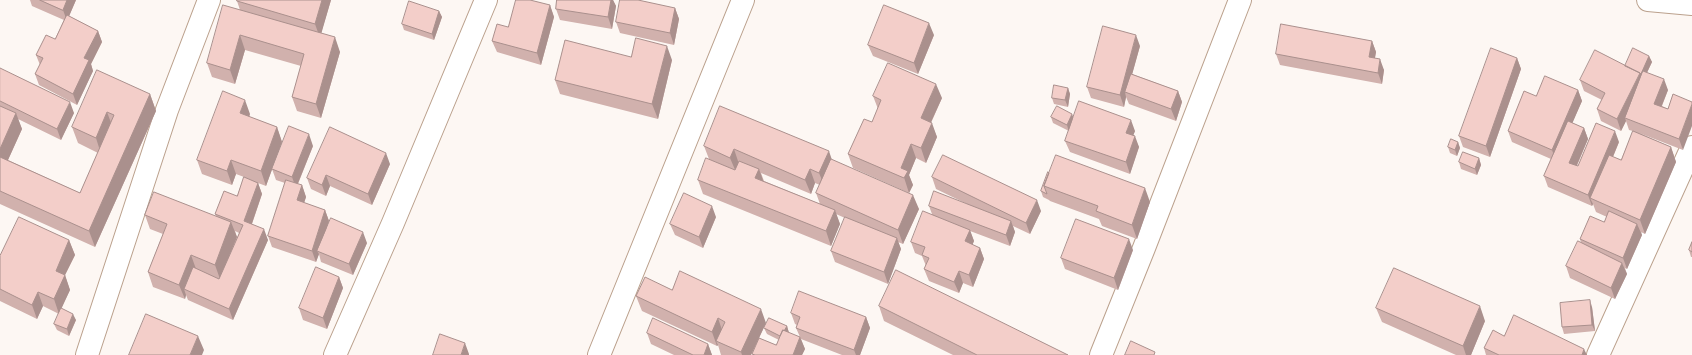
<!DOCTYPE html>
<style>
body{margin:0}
canvas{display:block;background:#fdf7f3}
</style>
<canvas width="1692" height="355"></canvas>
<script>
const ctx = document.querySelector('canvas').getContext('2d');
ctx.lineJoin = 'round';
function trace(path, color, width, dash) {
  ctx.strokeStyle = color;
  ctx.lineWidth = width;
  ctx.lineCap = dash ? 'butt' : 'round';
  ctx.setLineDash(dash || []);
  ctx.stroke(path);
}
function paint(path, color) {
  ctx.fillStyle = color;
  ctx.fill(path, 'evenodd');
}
const minor = new Path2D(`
 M 1648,0 L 1692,4
 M 87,355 L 167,110 L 209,0
 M 335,355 L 393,223 L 486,0
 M 599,355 L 743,0
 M 1101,355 L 1144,248 L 1240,0
 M 1598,355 L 1692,147`);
trace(minor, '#bba18d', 24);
trace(minor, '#fff', 22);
paint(new Path2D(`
 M 30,0 L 76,0 L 69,16 L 98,31 L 102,42 L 91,64 L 93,71 L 77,105 L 39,85 L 35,74 L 40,65 L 36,55 L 55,39 L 64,20 L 32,6 Z
 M 331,0 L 321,33 L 340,52 L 321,118 L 297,111 L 292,97 L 301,66 L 245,50 L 235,84 L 212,77 L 207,63 L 240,10 L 237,1 Z
 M 557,0 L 613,0 L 616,6 L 612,29 L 560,20 L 556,9 Z
 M 550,5 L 554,17 L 541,65 L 497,52 L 492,41 L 508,27 Z
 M 675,8 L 679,19 L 674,45 L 620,33 L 616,22 Z
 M 439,11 L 442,17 L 434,40 L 404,30 L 402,24 Z
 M 934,35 L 918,74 L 873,56 L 868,45 Z
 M 1372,41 L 1376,52 L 1375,58 L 1384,70 L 1382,84 L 1280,65 L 1276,54 Z
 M 1140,46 L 1132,74 L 1178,91 L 1182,102 L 1176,121 L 1129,104 L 1126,97 L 1124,107 L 1091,98 L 1087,87 Z
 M 1649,56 L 1652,62 L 1647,73 L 1668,90 L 1662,106 L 1668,109 L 1673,94 L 1683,150 L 1639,133 L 1671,147 L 1676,162 L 1645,234 L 1641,232 L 1642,235 L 1627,269 L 1625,268 L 1627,274 L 1615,299 L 1570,278 L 1566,266 L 1581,243 L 1580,239 L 1604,222 L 1607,217 L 1596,212 L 1593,204 L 1592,206 L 1548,187 L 1544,176 L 1551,159 L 1512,142 L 1508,131 L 1578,90 L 1582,101 L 1572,123 L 1584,128 L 1588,139 L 1577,166 L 1578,166 L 1619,142 L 1613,157 L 1621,160 L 1633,131 L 1629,130 L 1626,121 L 1621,131 L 1601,121 L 1597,109 L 1602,100 L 1584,91 L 1580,80 L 1625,66 Z
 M 631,57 L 672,60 L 658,119 L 560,94 L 555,80 Z
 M 1517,58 L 1521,69 L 1490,157 L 1463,147 L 1459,136 Z
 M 0,68 L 74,113 L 61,140 L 18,119 L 22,129 L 8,160 L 80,193 L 98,153 L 78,143 L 72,127 L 150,94 L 156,111 L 95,247 L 0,204 Z
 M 1068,88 L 1070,94 L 1068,107 L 1054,104 L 1052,98 Z
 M 873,96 L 942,98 L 931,123 L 937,137 L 926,163 L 916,158 L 909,175 L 913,185 L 909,193 L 853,168 L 848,154 L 872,122 L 878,109 Z
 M 250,114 L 249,117 L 277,127 L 282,142 L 266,186 L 258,183 L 262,194 L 252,224 L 268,240 L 233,320 L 188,300 L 186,295 L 185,299 L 153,287 L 148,272 L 163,234 L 150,229 L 145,215 L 216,216 L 215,214 L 237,196 L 244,177 L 236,174 L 232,185 L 202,174 L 197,160 ZM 235,231 L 239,233 L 228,259 L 237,237 Z
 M 1051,117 L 1074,118 L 1135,131 L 1133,135 L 1139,147 L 1130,174 L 1070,152 L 1065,141 L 1069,131 L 1053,123 Z
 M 1458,142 L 1460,148 L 1457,156 L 1450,153 L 1448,147 Z
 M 313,146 L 298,184 L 302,185 L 306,197 L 304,203 L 325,210 L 329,221 L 327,227 L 367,243 L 353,275 L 321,262 L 319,254 L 316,262 L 272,247 L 268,236 L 285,183 L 276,180 L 272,169 Z
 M 704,146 L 831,159 L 919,209 L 903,244 L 898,242 L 901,249 L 888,284 L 835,262 L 831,251 L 845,218 L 836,214 L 840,224 L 831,246 L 703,194 L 698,180 L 709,159 ZM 761,173 L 811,194 L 815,183 L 820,185 L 816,193 L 820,204 L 764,181 Z
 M 1479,158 L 1481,165 L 1477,175 L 1461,169 L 1459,162 Z
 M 390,164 L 372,205 L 330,186 L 326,196 L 311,189 L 307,178 Z
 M 1049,173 L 1150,202 L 1137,239 L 1102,226 L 1099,219 L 1050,201 L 1049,200 L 1043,197 L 1041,191 Z
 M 932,177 L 1041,211 L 1030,234 L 1013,226 L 1015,232 L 1010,246 L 970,231 L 974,241 L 972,245 L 980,248 L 984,259 L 973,287 L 963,283 L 959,293 L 929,281 L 924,269 L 926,266 L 922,256 L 915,253 L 911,242 L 932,214 L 929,206 L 967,204 L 936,189 Z
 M 716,217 L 703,248 L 675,235 L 670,224 Z
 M 69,240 L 75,255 L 65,275 L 70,290 L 61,308 L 76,320 L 69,336 L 57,330 L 54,324 L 59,314 L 43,306 L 37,319 L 0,301 L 0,256 Z
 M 1692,242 L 1692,257 L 1691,257 L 1689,250 Z
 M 1133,250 L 1118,290 L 1065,269 L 1061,258 Z
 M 339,277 L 343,288 L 327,329 L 303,320 L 299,308 Z
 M 636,296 L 766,323 L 759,338 L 776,345 L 779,340 L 767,334 L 764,328 L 787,326 L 789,333 L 800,337 L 796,328 L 797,325 L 795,324 L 791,313 L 866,317 L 870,328 L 860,355 L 842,355 L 801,339 L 805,349 L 802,355 L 753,355 L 752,354 L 758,341 L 751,355 L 721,355 L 718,345 L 717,346 L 642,311 Z
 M 879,306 L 1068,355 L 953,355 L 884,321 Z
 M 1592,307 L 1595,331 L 1564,334 L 1562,327 Z
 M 1376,308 L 1485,321 L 1471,355 L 1456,355 L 1382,322 Z
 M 647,333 L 708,344 L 712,355 L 674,355 L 651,344 Z
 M 1504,336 L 1587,355 L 1486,355 L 1484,348 Z`), '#d1b1ad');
paint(new Path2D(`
 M 67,0 L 76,0 L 67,21 L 63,10 Z
 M 322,0 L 331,0 L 320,38 L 315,24 Z
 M 611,0 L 613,0 L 616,6 L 612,29 L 608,17 Z
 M 550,5 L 554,17 L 541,65 L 537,53 Z
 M 675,8 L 679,19 L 674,45 L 670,33 Z
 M 439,11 L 442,17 L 434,40 L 432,34 Z
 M 929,23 L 934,35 L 918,74 L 914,63 Z
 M 98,31 L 102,42 L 91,64 L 93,71 L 77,105 L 73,94 L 84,58 Z
 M 240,35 L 245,50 L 235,84 L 230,70 Z
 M 1136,35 L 1140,46 L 1127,93 L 1125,92 L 1126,97 L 1124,107 L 1120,95 Z
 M 335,37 L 340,52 L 321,118 L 316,104 Z
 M 1372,41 L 1376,52 L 1373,68 L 1369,57 Z
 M 667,46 L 672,60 L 658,119 L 652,104 Z
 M 1649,56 L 1652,62 L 1625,118 L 1626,121 L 1621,131 L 1617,119 Z
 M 1517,58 L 1521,69 L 1490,157 L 1486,146 Z
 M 1380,59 L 1384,70 L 1382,84 L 1378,73 Z
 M 1664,79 L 1668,90 L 1658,115 L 1654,104 Z
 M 936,84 L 942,98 L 926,133 L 921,118 Z
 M 1068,88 L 1070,94 L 1068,107 L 1065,100 Z
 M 1578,90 L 1582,101 L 1556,161 L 1552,150 Z
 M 1178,91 L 1182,102 L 1176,121 L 1171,109 Z
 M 150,94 L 156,111 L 95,247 L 89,231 Z
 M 245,100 L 250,114 L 245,128 L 240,113 Z
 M 70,102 L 74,113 L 61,140 L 57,129 Z
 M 1692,104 L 1692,126 L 1683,150 L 1679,139 Z
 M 107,112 L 113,128 L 101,154 L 96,138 Z
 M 16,113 L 22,129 L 3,171 L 0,163 L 0,149 Z
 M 1072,114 L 1075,121 L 1069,132 L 1067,125 Z
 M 1131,120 L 1135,131 L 1130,144 L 1126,133 Z
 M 932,123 L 937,137 L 926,163 L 921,148 Z
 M 277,127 L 282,142 L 266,186 L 261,171 Z
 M 1584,128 L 1588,139 L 1573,174 L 1569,163 Z
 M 1615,131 L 1619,142 L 1595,200 L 1590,198 L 1593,204 L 1592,206 L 1588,195 Z
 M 309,134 L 313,146 L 296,188 L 292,177 Z
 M 1135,136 L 1139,147 L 1130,174 L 1126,162 Z
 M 1458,142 L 1460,148 L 1457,156 L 1455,150 Z
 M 911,144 L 916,158 L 909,175 L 913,185 L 909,193 L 901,168 Z
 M 1671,147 L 1676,162 L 1645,234 L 1640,220 Z
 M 734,149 L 739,164 L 736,172 L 730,158 Z
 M 829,151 L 834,166 L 825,187 L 819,173 Z
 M 386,153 L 390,164 L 372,205 L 368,194 Z
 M 1479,158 L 1481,165 L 1477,175 L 1475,169 Z
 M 231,160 L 236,174 L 232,185 L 227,171 Z
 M 759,169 L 764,183 L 755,178 Z
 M 810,169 L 815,183 L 811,194 L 805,180 Z
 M 326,175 L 330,186 L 326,196 L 322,185 Z
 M 258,183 L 262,194 L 249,232 L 244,221 Z
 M 302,185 L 306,197 L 301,212 L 297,200 Z
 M 1145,188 L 1150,202 L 1137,239 L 1132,225 Z
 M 913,195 L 919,209 L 903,244 L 898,230 Z
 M 1037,200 L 1041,211 L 1030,234 L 1026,223 Z
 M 712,206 L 716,217 L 703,248 L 699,237 Z
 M 325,210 L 329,221 L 319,251 L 317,251 L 319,254 L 316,262 L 312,251 Z
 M 835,210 L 840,224 L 831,246 L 826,231 Z
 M 1011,221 L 1015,232 L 1010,246 L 1006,235 Z
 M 231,222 L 237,237 L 220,279 L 215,265 Z
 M 1637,224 L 1642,235 L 1627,269 L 1623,258 Z
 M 264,229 L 268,240 L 233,320 L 229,309 Z
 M 970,230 L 974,241 L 969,253 L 965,241 Z
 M 363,232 L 367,243 L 353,275 L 349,264 Z
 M 897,238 L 901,249 L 888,284 L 884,272 Z
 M 1129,239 L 1133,250 L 1118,290 L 1114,278 Z
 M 69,240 L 75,255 L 65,275 L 70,290 L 59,314 L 54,299 L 56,271 Z
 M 980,248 L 984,259 L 973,287 L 969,275 Z
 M 191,255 L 196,269 L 184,289 L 186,295 L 185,299 L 179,285 Z
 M 1622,263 L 1627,274 L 1615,299 L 1611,288 Z
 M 959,271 L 963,283 L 959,293 L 954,282 Z
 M 339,277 L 343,288 L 327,329 L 323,318 Z
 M 38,292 L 43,306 L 37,319 L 32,305 Z
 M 1590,300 L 1592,307 L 1595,331 L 1592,325 Z
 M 1480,306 L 1485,321 L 1471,355 L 1466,355 L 1463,346 Z
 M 761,309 L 766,323 L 751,355 L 742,355 L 741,352 Z
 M 73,314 L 76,320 L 69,336 L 67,329 Z
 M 866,317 L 870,328 L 860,355 L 856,355 L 854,350 Z
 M 718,318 L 723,333 L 716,341 L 718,345 L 717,346 L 712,332 Z
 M 787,326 L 789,333 L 781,336 Z
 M 198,336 L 204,350 L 202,355 L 190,355 Z
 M 800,337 L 805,349 L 802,355 L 793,355 Z
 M 465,343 L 469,354 L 469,355 L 461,355 Z
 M 708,344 L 712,355 L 704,355 Z
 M 1584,349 L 1587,355 L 1582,355 Z`), '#aa908d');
const building = new Path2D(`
 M 40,0 L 67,0 L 63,10 Z
 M 237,0 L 322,0 L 315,24 L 237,1 Z
 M 516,0 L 530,0 L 550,5 L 537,53 L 492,41 L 497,24 L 508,27 Z
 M 557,0 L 611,0 L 608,17 L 556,9 Z
 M 620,0 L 638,0 L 675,8 L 670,33 L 616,22 Z
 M 409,1 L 439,11 L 432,34 L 402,24 Z
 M 223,5 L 335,37 L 316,104 L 292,97 L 304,54 L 240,35 L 230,70 L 207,63 Z
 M 884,5 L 929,23 L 914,63 L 868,45 Z
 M 67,15 L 98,31 L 84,58 L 89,60 L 73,94 L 35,74 L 43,58 L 36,55 L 46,35 L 55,39 Z
 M 1281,24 L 1372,41 L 1369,57 L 1380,59 L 1378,73 L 1276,54 Z
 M 1103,26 L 1136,35 L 1120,95 L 1087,87 Z
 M 636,38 L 667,46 L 652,104 L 555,80 L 565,40 L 631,57 Z
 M 1491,48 L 1517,58 L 1486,146 L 1459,136 Z
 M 1633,48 L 1649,56 L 1641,74 L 1640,73 L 1625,66 Z
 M 1595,50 L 1640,73 L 1617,119 L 1597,109 L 1605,93 L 1580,80 Z
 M 888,63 L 936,84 L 921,118 L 932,123 L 921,148 L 911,144 L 901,168 L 908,171 L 904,178 L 848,154 L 864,119 L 872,122 L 881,100 L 873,96 Z
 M 0,68 L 70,102 L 57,129 L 0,101 Z
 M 97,70 L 150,94 L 89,231 L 0,191 L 0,157 L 80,193 L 114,115 L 107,112 L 96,138 L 72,127 Z
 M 1643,71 L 1664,79 L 1654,104 L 1668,109 L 1673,94 L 1692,102 L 1692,104 L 1679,139 L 1625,118 Z
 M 1131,74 L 1178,91 L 1171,109 L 1125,92 Z
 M 1545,76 L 1578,90 L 1552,150 L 1508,131 L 1524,91 L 1536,96 Z
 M 1054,85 L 1068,88 L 1065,100 L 1052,98 Z
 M 223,91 L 245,100 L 240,113 L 277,127 L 261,171 L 231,160 L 227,171 L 197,160 Z
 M 1079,101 L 1131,120 L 1126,133 L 1135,136 L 1126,162 L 1065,141 Z
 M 0,106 L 16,113 L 0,149 Z
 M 720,106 L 829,151 L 819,173 L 810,169 L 805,180 L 734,149 L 730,158 L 704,146 Z
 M 1057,106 L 1072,114 L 1067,125 L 1051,117 Z
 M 1568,121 L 1584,128 L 1569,163 L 1578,166 L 1596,123 L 1615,131 L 1588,195 L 1544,176 Z
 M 289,126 L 309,134 L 292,177 L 272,169 Z
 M 330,127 L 386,153 L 368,194 L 326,175 L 322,185 L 307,178 Z
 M 1633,131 L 1671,147 L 1640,220 L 1590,198 L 1609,155 L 1621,160 Z
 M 1451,139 L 1458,142 L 1455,150 L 1448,147 Z
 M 1463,152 L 1479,158 L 1475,169 L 1459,162 Z
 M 943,155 L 1037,200 L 1026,223 L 932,177 Z
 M 1056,155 L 1145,188 L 1132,225 L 1096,211 L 1098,206 L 1044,186 Z
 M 706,158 L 735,170 L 739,161 L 759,169 L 755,178 L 835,210 L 826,231 L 698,180 Z
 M 831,159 L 913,195 L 898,230 L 816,193 Z
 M 1048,172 L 1049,173 L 1044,186 L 1047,194 L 1041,191 Z
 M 244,177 L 258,183 L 244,221 L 264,229 L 229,309 L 184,289 L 193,267 L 219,279 L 243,225 L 215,214 L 224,191 L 237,196 Z
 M 286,180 L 302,185 L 297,200 L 325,210 L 312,251 L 268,236 Z
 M 934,191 L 1011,221 L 1006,235 L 929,206 Z
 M 154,192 L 231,222 L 215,265 L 191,255 L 179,285 L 148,272 L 167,224 L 145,215 Z
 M 684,193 L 712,206 L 699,237 L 670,224 Z
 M 923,211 L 970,230 L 965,241 L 980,248 L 969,275 L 959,271 L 954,282 L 924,269 L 929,258 L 922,255 L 925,247 L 911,242 Z
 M 1609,211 L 1637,224 L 1623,258 L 1580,239 L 1590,216 L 1604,222 Z
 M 19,217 L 69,240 L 56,271 L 65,275 L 54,299 L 38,292 L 32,305 L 0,289 L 0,256 Z
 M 845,217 L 897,238 L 884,272 L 831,251 Z
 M 331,218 L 363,232 L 349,264 L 317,251 Z
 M 1076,219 L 1129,239 L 1114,278 L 1061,258 Z
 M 1578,241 L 1622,263 L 1611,288 L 1566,266 Z
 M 1692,242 L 1692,252 L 1689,250 Z
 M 316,267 L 339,277 L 323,318 L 299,308 Z
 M 1394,268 L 1480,306 L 1463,346 L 1376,308 Z
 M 896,270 L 1068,355 L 977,355 L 879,306 Z
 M 680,271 L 761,309 L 741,352 L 716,341 L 725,322 L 718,318 L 712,332 L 636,296 L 645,277 L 672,290 Z
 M 799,291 L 866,317 L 854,350 L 796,328 L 800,317 L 791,313 Z
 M 1590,300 L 1592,325 L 1562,327 L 1560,303 Z
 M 61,308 L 73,314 L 67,329 L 54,324 Z
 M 146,314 L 198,336 L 190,355 L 129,355 Z
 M 1514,315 L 1584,349 L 1582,355 L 1499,355 L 1484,348 L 1493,330 L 1504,336 Z
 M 653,318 L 708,344 L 704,355 L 693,355 L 647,333 Z
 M 769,318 L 787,326 L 784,331 L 783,330 L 780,336 L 764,328 Z
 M 783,330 L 800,337 L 793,355 L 755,355 L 752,354 L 759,338 L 776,345 Z
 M 440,334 L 465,343 L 461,355 L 433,355 Z
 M 1131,341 L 1155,352 L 1154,355 L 1125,355 Z`);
paint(building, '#f3cec9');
trace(building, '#aa908d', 1);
</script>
